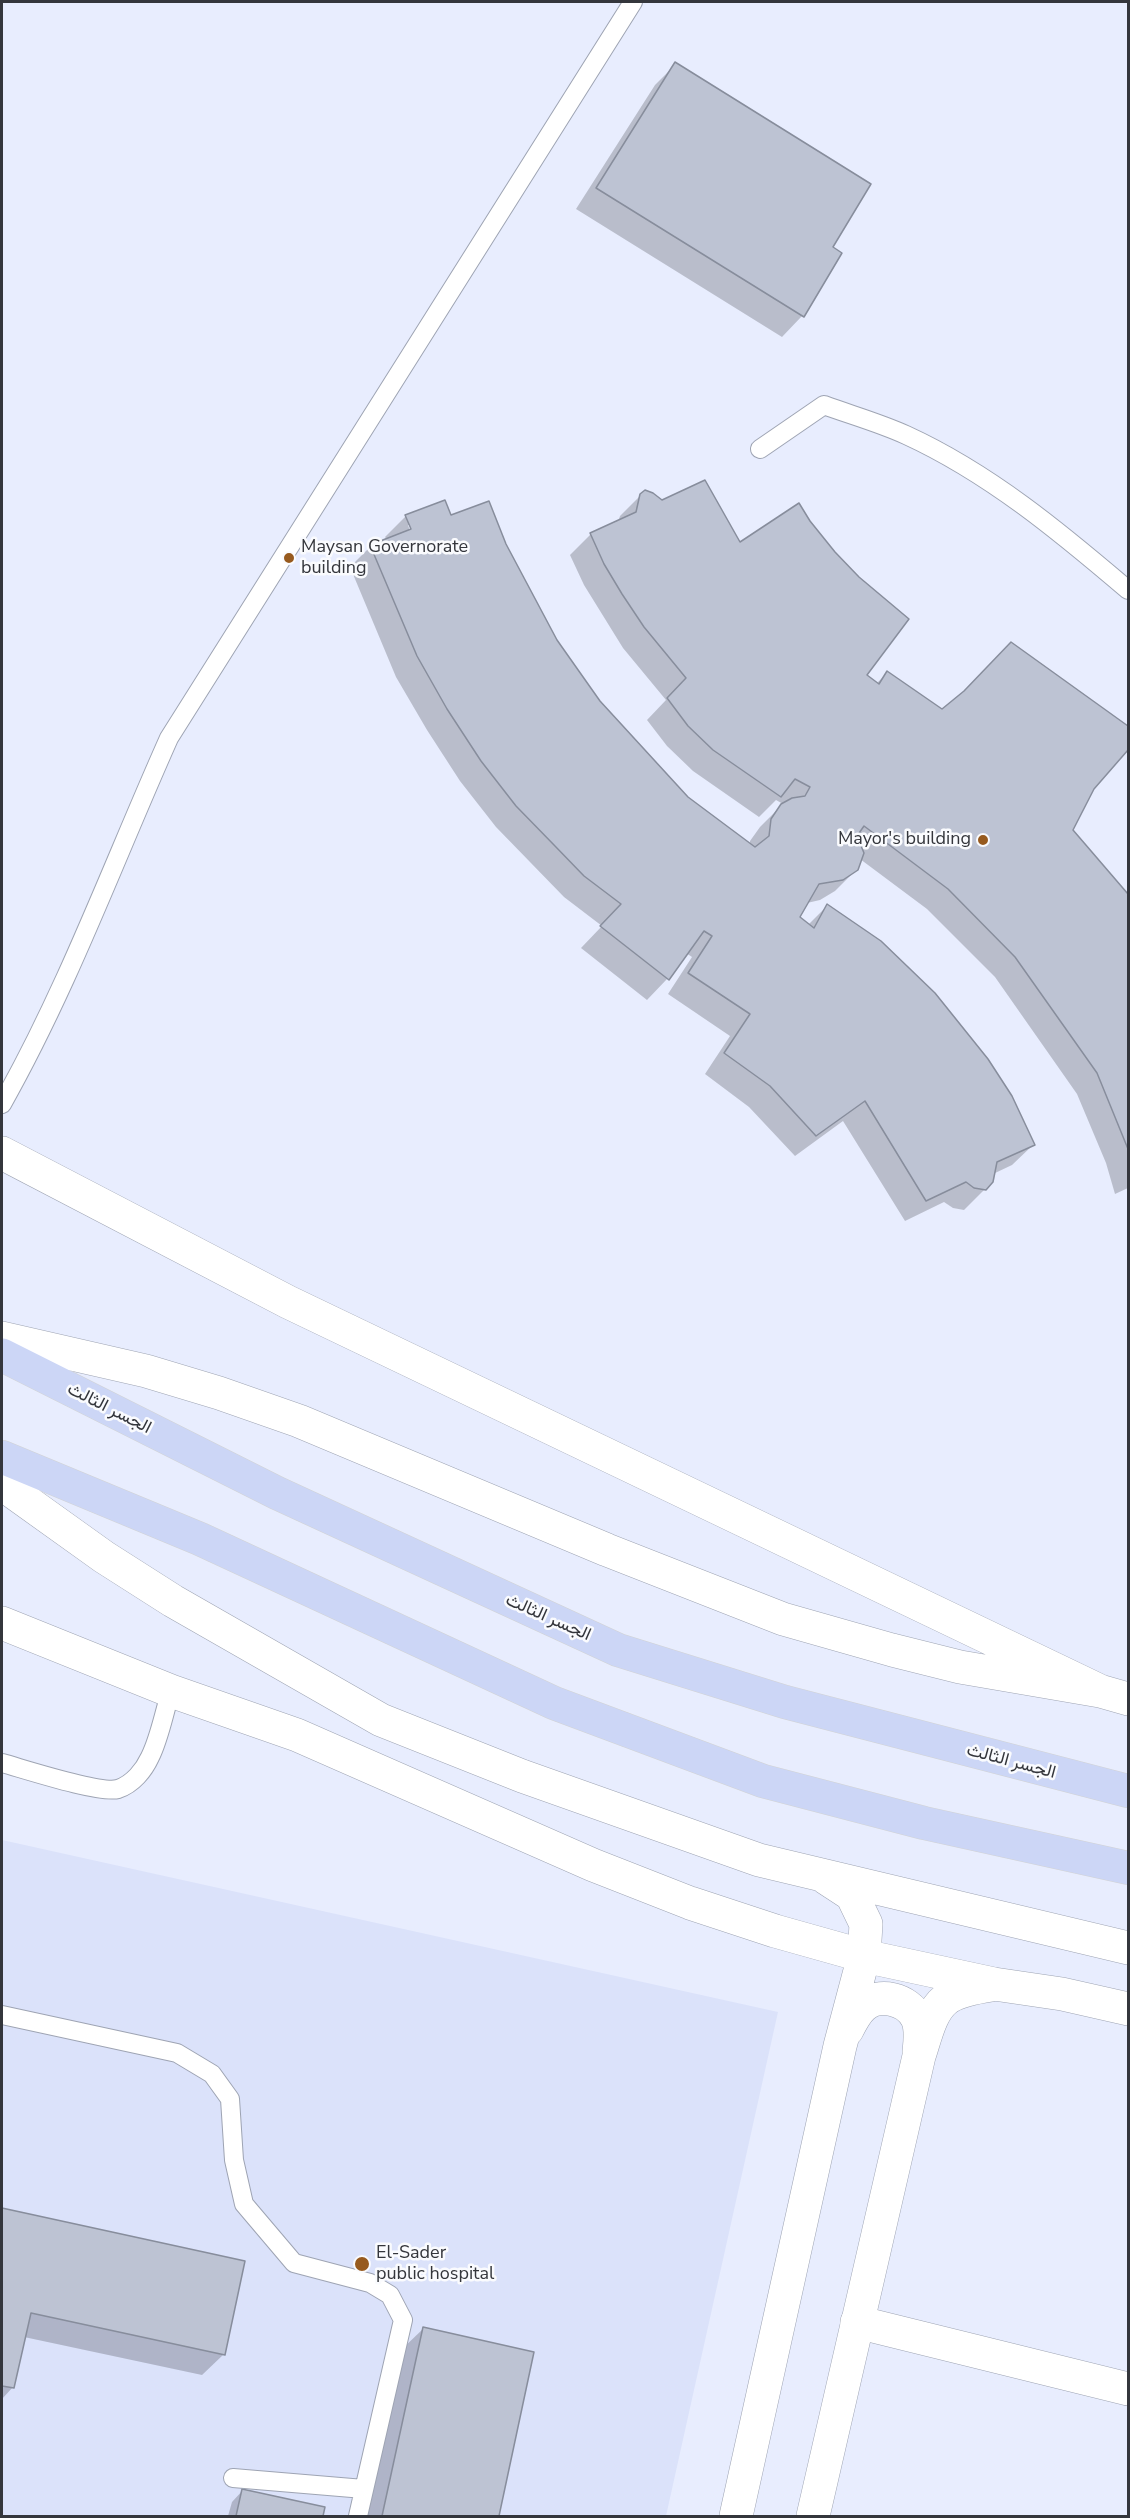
<!DOCTYPE html>
<meta charset="utf-8">
<style>
body{margin:0}
#map{position:relative;width:1130px;height:2518px;overflow:hidden;background:#e8edfe;font-family:"Nunito Sans",sans-serif}
canvas{display:block}
.frame{position:absolute;inset:0;border:3px solid #34363c;pointer-events:none}
</style>
<div id="map">
<canvas width="1130" height="2518"></canvas>
<div class="frame"></div>
</div>
<script>
const ctx = document.querySelector('canvas').getContext('2d');
ctx.lineJoin = 'round';
function paint(path, color) {
  ctx.fillStyle = color;
  ctx.fill(path, 'evenodd');
}
function trace(path, color, width, dash) {
  ctx.strokeStyle = color;
  ctx.lineWidth = width;
  ctx.lineCap = dash ? 'butt' : 'round';
  ctx.setLineDash(dash || []);
  ctx.stroke(path);
}
function write(font, color, halo, rows, align = 'center') {
  ctx.font = font + ' "Nunito Sans",Vazirmatn,sans-serif';
  ctx.lineWidth = 5;
  ctx.setLineDash([]);
  ctx.textBaseline = 'middle';
  ctx.strokeStyle = halo;
  ctx.fillStyle = color;
  for (const [text, x, y, turn = 0] of rows) {
    ctx.save();
    ctx.translate(x, y);
    ctx.rotate((+turn || 0) * Math.PI / 180);
    ctx.textAlign = isNaN(turn) ? turn : align;
    if (halo) ctx.strokeText(text, 0, 0);
    ctx.fillText(text, 0, 0);
    ctx.restore();
  }
}
paint(new Path2D(`
 M 2,1840 L 778,2012 L 666,2516 L 2,2516 Z`), '#dbe2fa');
paint(new Path2D(`
 M 676,64 L 830,248 L 840,254 L 802,316 L 782,337 L 576,209 L 655,85 Z
 M 641,495 L 661,501 L 739,544 L 799,505 L 834,553 L 865,676 L 876,684 L 887,673 L 942,711 L 962,695 L 1012,644 L 1128,728 L 1128,748 L 1093,788 L 1071,830 L 1128,897 L 1128,1188 L 1115,1194 L 1106,1163 L 1077,1094 L 995,977 L 927,909 L 860,859 L 856,870 L 835,891 L 820,900 L 807,903 L 798,918 L 808,925 L 827,906 L 1033,1145 L 1012,1165 L 993,1174 L 985,1189 L 964,1210 L 953,1208 L 944,1202 L 905,1221 L 843,1121 L 795,1156 L 749,1107 L 705,1074 L 730,1036 L 668,994 L 692,957 L 686,953 L 667,979 L 647,1000 L 581,948 L 602,926 L 564,897 L 496,827 L 460,781 L 427,730 L 396,677 L 350,567 L 371,546 L 387,540 L 385,537 L 406,516 L 450,517 L 505,544 L 555,641 L 598,702 L 687,798 L 750,845 L 750,841 L 760,827 L 783,804 L 776,800 L 759,817 L 693,771 L 667,746 L 647,720 L 666,700 L 623,648 L 584,585 L 570,555 L 591,534 L 618,522 L 620,516 ZM 408,525 L 411,525 L 412,537 Z
 M 2,2210 L 243,2262 L 223,2355 L 202,2375 L 24,2337 L 13,2387 L 2,2399 Z
 M 423,2329 L 533,2353 L 497,2516 L 366,2516 L 402,2349 Z
 M 243,2490 L 324,2508 L 322,2516 L 228,2516 L 232,2502 Z`), '#0003');
const building = new Path2D(`
 M 675,62 L 871,184 L 833,247 L 842,253 L 804,317 L 596,188 Z
 M 705,480 L 740,542 L 799,503 L 810,521 L 835,552 L 859,577 L 909,619 L 867,675 L 879,684 L 887,671 L 942,709 L 964,691 L 1011,642 L 1128,726 L 1128,750 L 1094,789 L 1073,830 L 1128,894 L 1128,1149 L 1097,1073 L 1015,957 L 948,889 L 864,826 L 857,836 L 864,853 L 858,870 L 843,880 L 819,884 L 800,917 L 814,928 L 827,904 L 881,941 L 935,993 L 988,1059 L 1012,1096 L 1035,1145 L 997,1162 L 993,1182 L 986,1190 L 974,1188 L 966,1182 L 926,1201 L 865,1101 L 816,1136 L 770,1086 L 724,1053 L 750,1014 L 688,973 L 712,936 L 704,931 L 669,980 L 600,926 L 621,904 L 584,876 L 554,845 L 516,806 L 481,761 L 447,709 L 417,656 L 370,545 L 411,529 L 405,515 L 445,500 L 451,515 L 489,501 L 506,544 L 557,640 L 600,701 L 688,797 L 755,847 L 769,836 L 771,819 L 781,804 L 792,798 L 805,796 L 810,787 L 795,779 L 781,797 L 713,750 L 688,726 L 667,698 L 686,678 L 644,627 L 622,594 L 604,564 L 590,533 L 636,512 L 640,494 L 645,490 L 653,493 L 662,500 Z
 M 2,2208 L 245,2261 L 225,2355 L 31,2313 L 14,2388 L 2,2386 Z
 M 423,2327 L 534,2352 L 499,2516 L 382,2516 Z
 M 242,2489 L 325,2507 L 323,2516 L 236,2516 Z`);
paint(building, '#bdc3d3');
trace(building, '#878d9c', 1.5);
const service = new Path2D(`
 M 760,449 L 824,405 C 851,415 880,423 906,435 C 989,473 1060,532 1128,590
 M 2,1104 C 68,987 114,861 169,738 L 633,2
 M 2,1763 C 24,1769 100,1794 118,1789 C 133,1784 144,1770 150,1757 C 160,1737 164,1712 171,1691
 M 2,2015 L 177,2053 L 212,2074 L 230,2099 L 234,2160 L 244,2204 L 294,2263 L 370,2283 L 390,2295 L 403,2320 L 358,2516
 M 233,2478 L 364,2489`);
const minor = new Path2D(`
 M 857,2322 L 1128,2389`);
const tertiary = new Path2D(`
 M 2,1153 L 288,1302 L 1100,1691
 M 2,1338 L 146,1371 L 219,1393 L 299,1421 L 607,1550 L 783,1619 L 892,1650 L 960,1667 L 1100,1691 L 1128,1699
 M 2,1484 L 104,1557 L 173,1601 L 381,1720 L 522,1776 L 759,1860 L 1128,1948
 M 2,1623 L 171,1691 L 297,1735 L 593,1865 L 690,1903 L 775,1931 L 864,1956 L 994,1984 L 1062,1994 L 1128,2009
 M 847,2030 C 851,2022 856,2012 863,2006 C 879,1992 908,1999 917,2018 C 922,2028 920,2041 919,2052
 M 736,2516 L 840,2046 L 864,1956 L 866,1924 L 852,1895 L 826,1878
 M 813,2516 L 919,2056 C 925,2039 930,2012 945,2000 C 957,1990 976,1988 991,1985`);
const primary = new Path2D(`
 M 2,1355 L 277,1493 L 618,1650 L 785,1702 L 1128,1791
 M 2,1457 L 200,1539 L 554,1703 L 763,1781 L 924,1823 L 1128,1868`);
trace(service, '#9ea4b3', 20);
trace(minor, '#9ea4b3', 34);
trace(tertiary, '#9ea4b3', 34);
trace(primary, '#d2d3d4', 34);
trace(service, '#fff', 18);
trace(minor, '#fff', 33);
trace(tertiary, '#fff', 33);
trace(primary, '#ccd6f6', 33);
for (const [x, y, r, color] of [
 [289,558,6,"#975a1e"],
 [983,840,6,"#975a1e"],
 [362,2264,8,"#975a1e"]
]) {
  const dot = new Path2D();
  dot.arc(x, y, r, 0, 2 * Math.PI);
  ctx.fillStyle = color;
  ctx.fill(dot);
  trace(dot, '#fafbfe', 2);
}
write('18px', '#34363c', '#fafbfe', [
 ["Maysan Governorate",301,548],
 ["building",301,569],
 ["Mayor's building",971,840,"right"],
 ["El-Sader",376,2254],
 ["public hospital",376,2275]
], 'left');
write('18px', '#34363c', '#fafbfe', [
 ["الجسر الثالث",109,1409,27],
 ["الجسر الثالث",548,1618,24],
 ["الجسر الثالث",1011,1762,15]
]);
</script>
